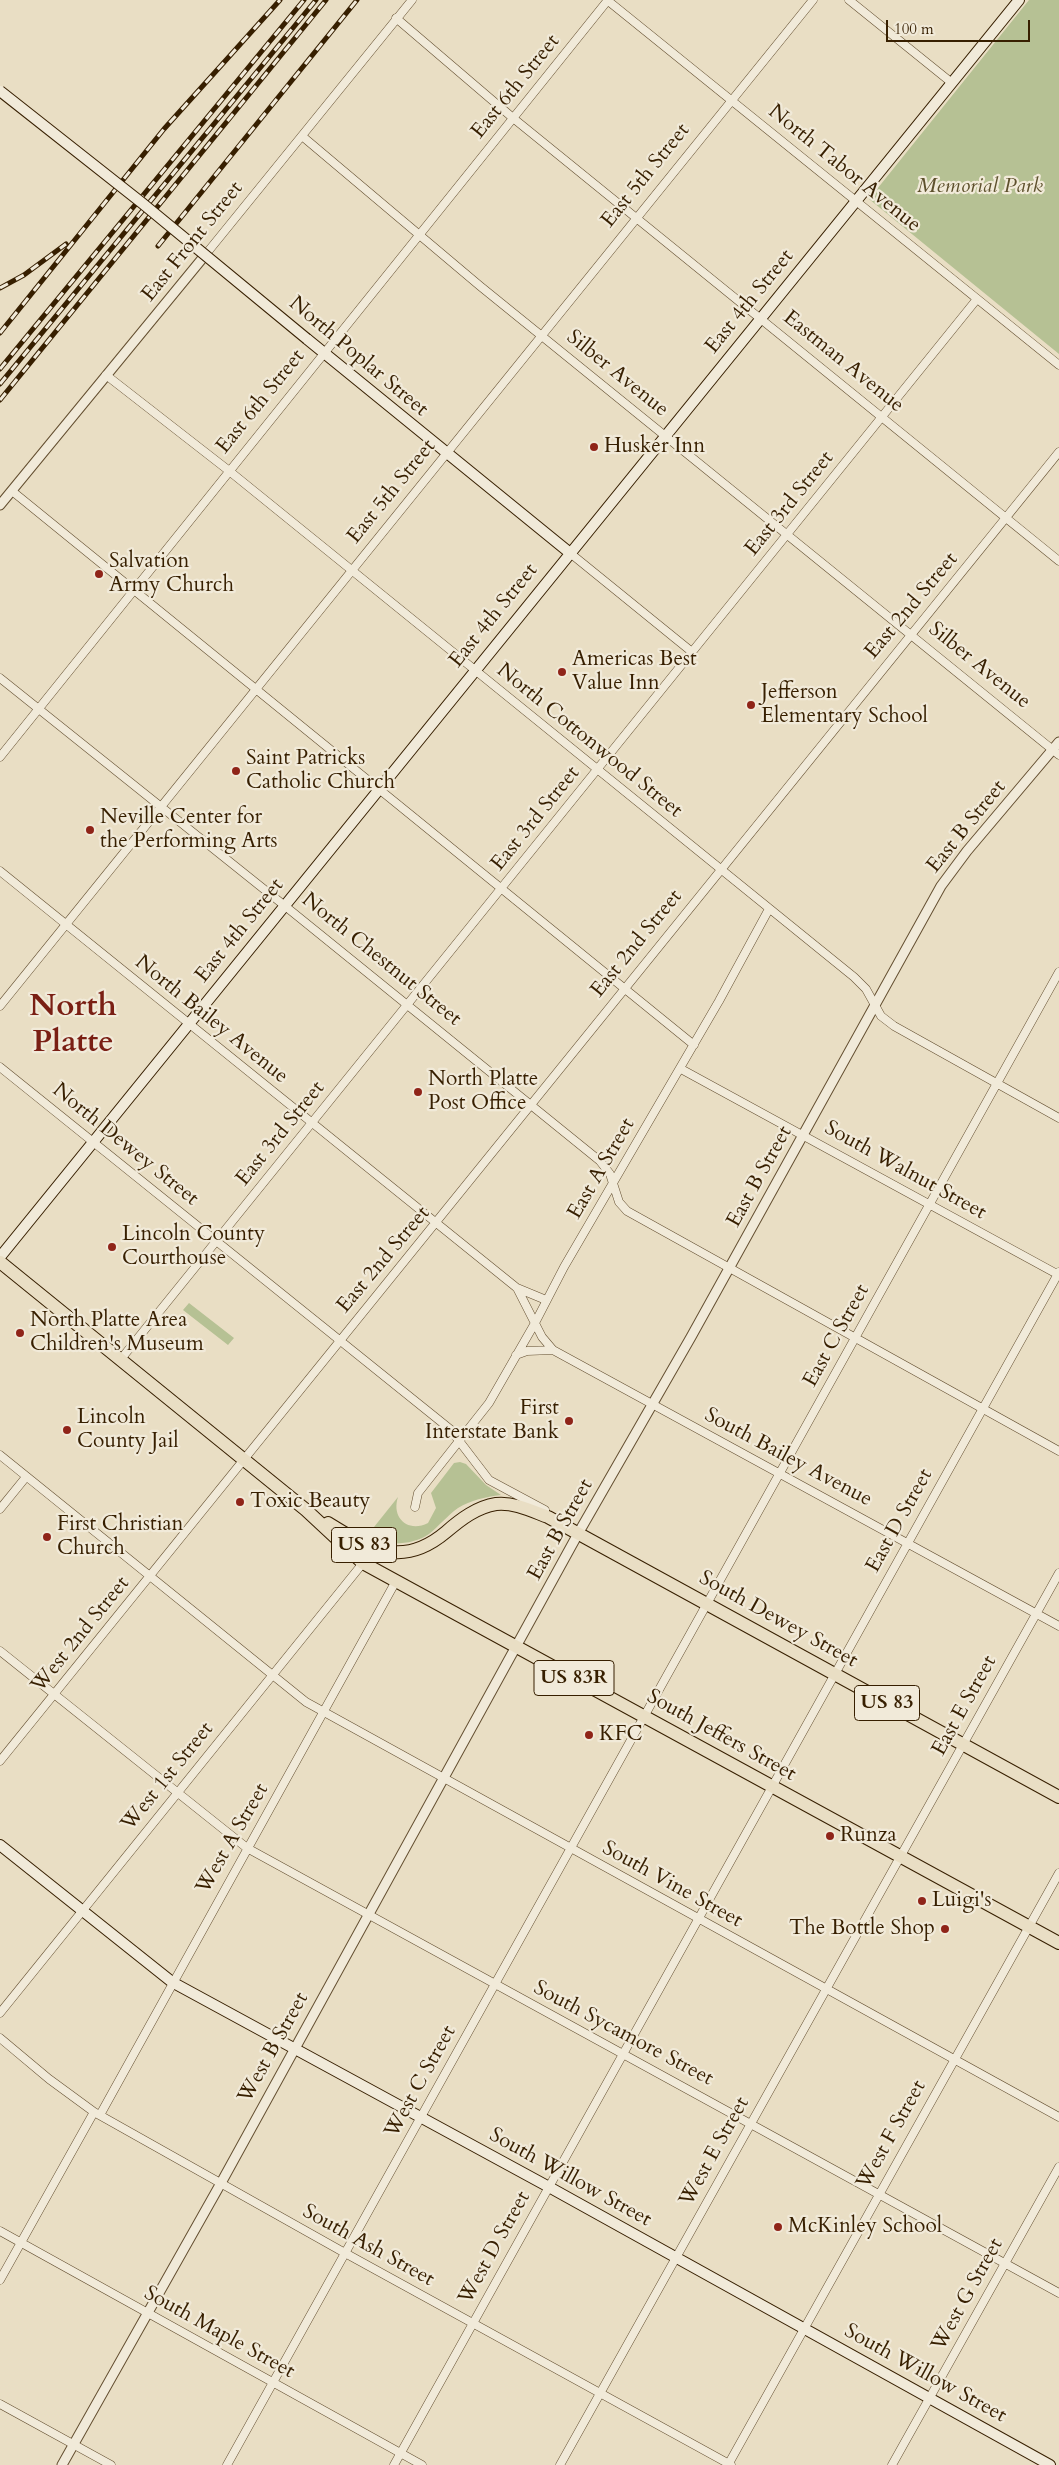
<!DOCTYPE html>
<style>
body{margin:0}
#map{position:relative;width:1059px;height:2465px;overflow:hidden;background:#e9dec4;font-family:Cardo,serif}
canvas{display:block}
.scale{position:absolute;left:886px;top:20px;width:144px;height:22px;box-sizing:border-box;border:2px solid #371f00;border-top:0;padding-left:6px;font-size:15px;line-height:18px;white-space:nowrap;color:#371f00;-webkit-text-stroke:4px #f1ead9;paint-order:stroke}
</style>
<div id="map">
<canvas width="1059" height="2465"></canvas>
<div class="scale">100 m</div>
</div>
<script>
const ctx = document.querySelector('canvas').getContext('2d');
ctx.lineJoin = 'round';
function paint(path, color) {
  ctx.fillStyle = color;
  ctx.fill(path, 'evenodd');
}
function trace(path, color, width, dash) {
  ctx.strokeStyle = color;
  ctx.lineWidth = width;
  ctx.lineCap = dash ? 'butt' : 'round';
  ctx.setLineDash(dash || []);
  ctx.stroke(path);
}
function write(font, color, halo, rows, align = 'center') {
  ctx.font = font + ' Cardo,serif';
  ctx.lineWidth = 4.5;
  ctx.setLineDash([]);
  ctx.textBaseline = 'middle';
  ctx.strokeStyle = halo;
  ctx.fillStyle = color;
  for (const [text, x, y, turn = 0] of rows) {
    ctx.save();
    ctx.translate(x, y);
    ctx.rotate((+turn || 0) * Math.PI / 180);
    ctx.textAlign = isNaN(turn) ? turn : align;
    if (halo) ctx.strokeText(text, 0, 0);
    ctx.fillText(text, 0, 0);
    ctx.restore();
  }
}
paint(new Path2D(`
 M 1029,0 L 1059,0 L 1059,354 L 869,199 Z
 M 189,1303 L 234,1338 L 228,1345 L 183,1310 Z
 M 460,1462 L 466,1464 L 486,1485 L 501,1495 C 485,1497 471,1500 458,1508 C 447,1516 439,1526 429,1534 C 412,1546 384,1546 366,1537 L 398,1497 C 391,1518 408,1533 428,1523 L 436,1508 L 431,1493 L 454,1463 Z`), '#b6c194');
const minor = new Path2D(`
 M 607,0 L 1059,365
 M 849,0 L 952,83
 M 396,18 L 513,118 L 1059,561
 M 302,136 L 480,286 L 1059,755
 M 206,254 L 412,0
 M 106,375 L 228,470 L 854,977 L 866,989 L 881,1016 L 894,1026 L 1059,1118
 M 12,491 L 694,1045
 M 570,553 L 692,652
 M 0,678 L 285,906 L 600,1161 L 610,1174 L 619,1202 L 627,1211 L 1059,1451
 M 0,757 L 608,0
 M 0,871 L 517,1288 L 542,1337 L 553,1350 L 1059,1626
 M 0,1006 L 813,0
 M 0,1067 L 450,1429 L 489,1480 L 545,1510
 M 681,1069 L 1059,1275
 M 517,1288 L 546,1300
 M 516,1355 L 527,1351 L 553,1350
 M 121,1359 L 977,299
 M 0,1455 L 306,1702 L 1059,2117
 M 415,1507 L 418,1493 L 489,1403 L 535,1323 L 564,1267 L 719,1001 L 769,909
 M 0,1509 L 26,1477
 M 0,1651 L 247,1848 L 1059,2293
 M 0,1761 L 1059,452
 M 0,2013 L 363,1563
 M 0,2038 L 49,2079 L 94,2112 L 345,2253 L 731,2465
 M 100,2115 L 396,1581
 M 0,2231 L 422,2465
 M 0,2280 L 94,2112
 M 0,2404 L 111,2465
 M 227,2465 L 1059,972
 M 394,2465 L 1059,1272
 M 560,2465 L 1059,1573
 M 728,2465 L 1059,1873
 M 892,2465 L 1059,2167`);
const tertiary = new Path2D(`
 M 0,505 L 206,254
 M 62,2465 L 221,2183 L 579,1532 L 691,1337 L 941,886 L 967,851 L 1059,742`);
const secondary = new Path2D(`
 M 307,339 L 570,553
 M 0,1257 L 1019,0
 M 0,1845 L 172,1982 L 549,2187 L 1050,2465`);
const trunk = new Path2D(`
 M 0,1262 L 306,1510 L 363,1563 L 1059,1943
 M 328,1523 C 370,1549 402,1569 446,1532 C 461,1519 477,1507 496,1504 C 514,1502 532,1511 548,1517 L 1059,1797`);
trace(minor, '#644f31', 9);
trace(tertiary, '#644f31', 11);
trace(secondary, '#371f00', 12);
trace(trunk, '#371f00', 14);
trace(minor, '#f1ead9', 8);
trace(tertiary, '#f1ead9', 9);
trace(secondary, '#f1ead9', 10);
trace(trunk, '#e9dec4', 12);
const rail = new Path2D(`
 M 158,246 L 357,0
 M 0,288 L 24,275 L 66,244
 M 0,333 L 164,129 L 280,0
 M 0,369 L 304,0
 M 0,384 L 316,0
 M 0,400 L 326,0`);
trace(rail, '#371f00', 5);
trace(rail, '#f1ead9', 3, [9]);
const secondaryBridge = new Path2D(`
 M 0,91 L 142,203 L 307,339`);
trace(secondaryBridge, '#371f00', 12, []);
trace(secondaryBridge, '#f1ead9', 10);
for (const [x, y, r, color] of [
 [594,447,5,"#8f2418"],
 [99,574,5,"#8f2418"],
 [562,672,5,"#8f2418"],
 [751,705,5,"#8f2418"],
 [236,771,5,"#8f2418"],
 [90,830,5,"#8f2418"],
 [418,1092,5,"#8f2418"],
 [112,1247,5,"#8f2418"],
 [20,1333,5,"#8f2418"],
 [569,1421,5,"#8f2418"],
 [67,1430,5,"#8f2418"],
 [240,1502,5,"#8f2418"],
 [47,1537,5,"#8f2418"],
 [589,1735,5,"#8f2418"],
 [830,1836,5,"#8f2418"],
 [922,1901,5,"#8f2418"],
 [945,1929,5,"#8f2418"],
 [778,2227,5,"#8f2418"]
]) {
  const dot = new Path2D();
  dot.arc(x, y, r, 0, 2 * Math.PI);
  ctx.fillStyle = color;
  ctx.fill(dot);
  trace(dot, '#f1ead9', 2);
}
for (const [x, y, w] of [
 [364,1545,65],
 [574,1678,80],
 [887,1703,65]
]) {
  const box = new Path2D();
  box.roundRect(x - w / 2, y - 17.5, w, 35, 4);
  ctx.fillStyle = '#f1ead9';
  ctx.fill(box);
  trace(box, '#371f00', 1);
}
write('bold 20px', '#371f00', null, [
 ["US 83",364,1545],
 ["US 83R",574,1678],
 ["US 83",887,1703]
]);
write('21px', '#371f00', '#f1ead9', [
 ["East 6th Street",516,87,-51],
 ["North Tabor Avenue",844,169,39],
 ["East 5th Street",646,176,-51],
 ["East Front Street",193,242,-51],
 ["East 4th Street",750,302,-51],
 ["North Poplar Street",358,357,40],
 ["Eastman Avenue",843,362,39],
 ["Silber Avenue",617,374,39],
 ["East 6th Street",261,402,-51],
 ["East 5th Street",392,492,-51],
 ["East 3rd Street",790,504,-51],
 ["East 2nd Street",912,606,-50],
 ["East 4th Street",494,616,-51],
 ["Silber Avenue",979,666,39],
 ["North Cottonwood Street",589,741,39],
 ["East 3rd Street",536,819,-51],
 ["East B Street",967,827,-51],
 ["East 4th Street",240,931,-51],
 ["East 2nd Street",637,944,-51],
 ["North Chestnut Street",381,960,39],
 ["North Bailey Avenue",211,1020,39],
 ["East 3rd Street",281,1134,-51],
 ["North Dewey Street",125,1145,39],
 ["East A Street",602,1169,-60],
 ["South Walnut Street",905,1171,29],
 ["East B Street",760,1177,-61],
 ["East 2nd Street",384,1260,-50],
 ["East C Street",837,1336,-61],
 ["South Bailey Avenue",788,1458,28],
 ["East D Street",900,1521,-61],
 ["East B Street",561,1530,-61],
 ["South Dewey Street",778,1620,29],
 ["West 2nd Street",81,1635,-51],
 ["East E Street",965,1706,-61],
 ["South Jeffers Street",721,1736,29],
 ["West 1st Street",168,1777,-51],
 ["West A Street",233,1839,-60],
 ["South Vine Street",672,1885,29],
 ["South Sycamore Street",623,2034,28],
 ["West B Street",274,2048,-61],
 ["West C Street",421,2082,-61],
 ["West F Street",892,2135,-61],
 ["West E Street",715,2152,-61],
 ["South Willow Street",570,2178,29],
 ["South Ash Street",368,2246,29],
 ["West D Street",495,2248,-61],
 ["West G Street",968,2295,-61],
 ["South Maple Street",219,2333,29],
 ["South Willow Street",925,2374,29]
]);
write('italic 21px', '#5d502c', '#f1ead9', [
 ["Memorial Park",980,187]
]);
write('21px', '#371f00', '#f1ead9', [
 ["Husker Inn",604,447],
 ["Salvation",109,562],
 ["Army Church",109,586],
 ["Americas Best",572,660],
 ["Value Inn",572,684],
 ["Jefferson",761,693],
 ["Elementary School",761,717],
 ["Saint Patricks",246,759],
 ["Catholic Church",246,783],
 ["Neville Center for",100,818],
 ["the Performing Arts",100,842],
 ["North Platte",428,1080],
 ["Post Office",428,1104],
 ["Lincoln County",122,1235],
 ["Courthouse",122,1259],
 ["North Platte Area",30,1321],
 ["Children's Museum",30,1345],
 ["First",559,1409,"right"],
 ["Interstate Bank",559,1433,"right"],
 ["Lincoln",77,1418],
 ["County Jail",77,1442],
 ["Toxic Beauty",250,1502],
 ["First Christian",57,1525],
 ["Church",57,1549],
 ["KFC",599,1735],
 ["Runza",840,1836],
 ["Luigi's",932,1901],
 ["The Bottle Shop",935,1929,"right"],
 ["McKinley School",788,2227]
], 'left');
write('bold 31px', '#7a1f14', '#f1ead9', [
 ["North",73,1008],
 ["Platte",73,1044]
]);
</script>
